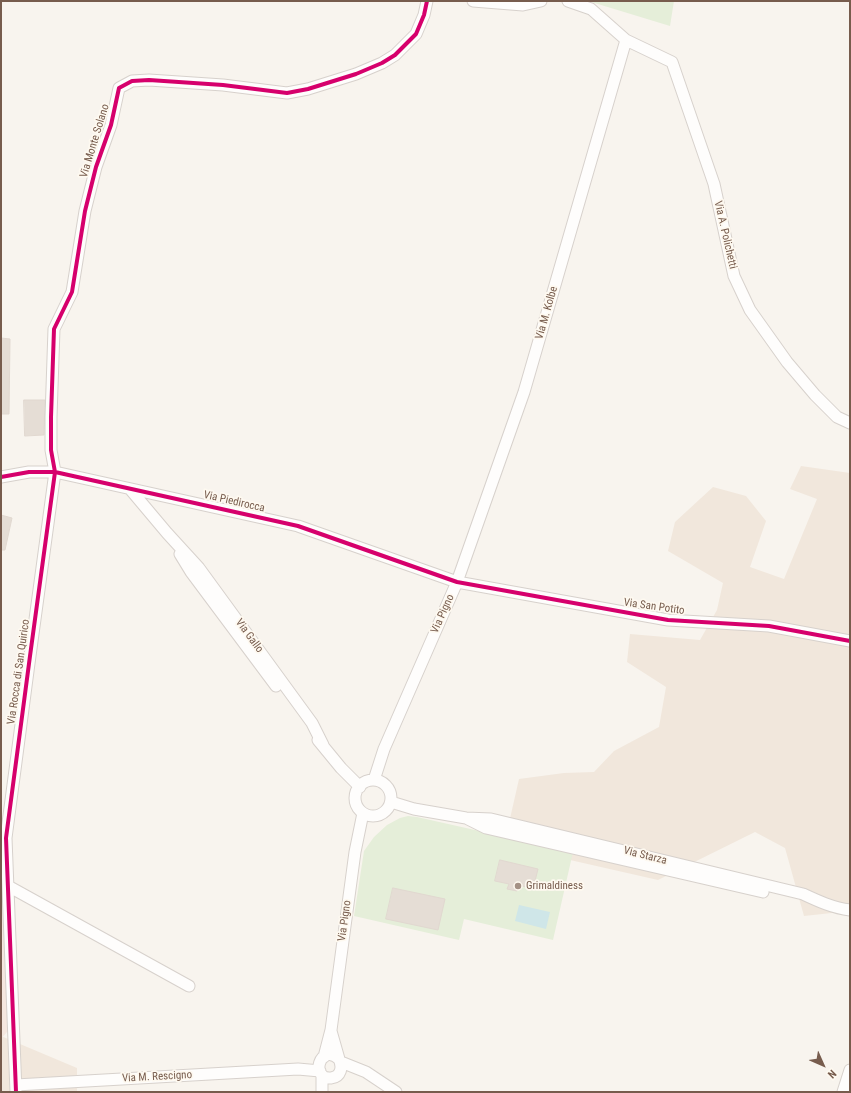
<!DOCTYPE html>
<style>
body{margin:0}
#map{position:relative;width:851px;height:1093px;overflow:hidden;background:#f8f4ee;font-family:"Roboto Condensed",sans-serif}
canvas{display:block}
.frame{position:absolute;inset:0;border:2px solid #775c4d;pointer-events:none}
.north{position:absolute;left:803px;top:1045px;width:40px;height:40px;-webkit-text-stroke:3px #fef9f0;paint-order:stroke;rotate:135deg;font-size:11px;font-weight:700;line-height:16px;text-align:center;color:#775c4d}
.north::after{content:'';display:block;margin:auto;width:14px;height:18px;background:#775c4d;clip-path:polygon(50% 0,100% 100%,50% 72%,0 100%)}
</style>
<div id="map">
<canvas width="851" height="1093"></canvas>
<div class="frame"></div>
<div class="north">N</div>
</div>
<script>
const ctx = document.querySelector('canvas').getContext('2d');
ctx.lineJoin = 'round';
function paint(path, color) {
  ctx.fillStyle = color;
  ctx.fill(path, 'evenodd');
}
function trace(path, color, width, dash) {
  ctx.strokeStyle = color;
  ctx.lineWidth = width;
  ctx.lineCap = dash ? 'butt' : 'round';
  ctx.setLineDash(dash || []);
  ctx.stroke(path);
}
function write(font, color, halo, rows, align = 'center') {
  ctx.font = font + ' "Roboto Condensed",sans-serif';
  ctx.lineWidth = 3.5;
  ctx.setLineDash([]);
  ctx.textBaseline = 'middle';
  ctx.strokeStyle = halo;
  ctx.fillStyle = color;
  for (const [text, x, y, turn = 0] of rows) {
    ctx.save();
    ctx.translate(x, y);
    ctx.rotate((+turn || 0) * Math.PI / 180);
    ctx.textAlign = isNaN(turn) ? turn : align;
    if (halo) ctx.strokeText(text, 0, 0);
    ctx.fillText(text, 0, 0);
    ctx.restore();
  }
}
paint(new Path2D(`
 M 801,466 L 850,473 L 850,911 L 804,916 L 785,848 L 755,832 L 658,880 L 504,845 L 519,779 L 564,773 L 594,772 L 614,751 L 659,727 L 666,687 L 627,662 L 630,634 L 700,640 L 717,610 L 723,583 L 668,551 L 675,522 L 713,487 L 746,496 L 766,521 L 750,567 L 784,579 L 817,499 L 790,489 Z
 M 1,1036 L 77,1068 L 77,1092 L 1,1092 Z`), '#f1e7dc');
paint(new Path2D(`
 M 1,844 L 13,1025 L 1,1039 Z`), '#f5e7df');
paint(new Path2D(`
 M 588,1 L 674,1 L 670,26 Z
 M 408,816 L 417,817 L 573,852 L 553,940 L 464,919 L 459,940 L 354,916 L 364,851 L 374,837 L 387,825 L 400,818 Z`), '#e5eed9');
paint(new Path2D(`
 M 519,905 L 550,912 L 546,929 L 515,921 Z`), '#cfe6e8');
const building = new Path2D(`
 M 1,338 L 10,339 L 9,414 L 1,414 Z
 M 24,400 L 45,400 L 44,435 L 25,436 Z
 M 1,515 L 12,518 L 5,550 L 1,550 Z
 M 500,860 L 538,869 L 533,889 L 519,885 L 517,891 L 507,889 L 509,884 L 495,881 Z
 M 393,888 L 445,899 L 438,930 L 386,919 Z`);
paint(building, '#e5ddd5');
trace(building, '#e1d8d0', 1);
const street = new Path2D(`
 M 473,1 L 523,5 L 541,1
 M 568,1 L 591,9 L 626,40 L 672,62 L 714,184 L 734,276 L 750,310 L 787,362 L 815,395 L 837,417 L 850,423
 M 1,477 L 29,472 L 55,472 L 298,526 L 457,582 L 668,620 L 769,626 L 850,641
 M 130,489 L 167,533 L 199,568 L 312,723 L 323,745
 M 180,554 L 191,572 L 276,686
 M 318,740 L 341,768 L 360,787
 M 374,780 L 384,749 L 457,582 L 524,392 L 626,40
 M355 798a18 18 0 1 1 36 0a18 18 0 1 1-36 0Z
 M 391,802 L 414,809 L 466,818 L 491,819 L 803,894 C 818,901 833,908 850,910
 M 468,819 L 486,828 L 763,892
 M 8,886 L 189,986
 M 331,1031 L 339,1059 C 343,1067 341,1077 331,1078 C 310,1080 319,1042 339,1059
 M 324,1057 L 331,1030 L 355,852 L 363,813
 M 341,1062 L 366,1072 L 396,1092
 M 322,1075 L 322,1092
 M 16,1085 L 298,1069 L 320,1071
 M 16,1092 L 6,838 L 30,656 L 55,472 L 51,450 L 51,417 L 54,329 L 72,292 L 85,211 L 96,167 L 111,125 L 119,88 L 132,81 L 149,80 L 223,85 L 287,93 L 308,89 L 356,74 L 382,63 L 395,55 L 416,34 L 424,15 L 427,1
 M 843,1092 L 850,1070`);
trace(street, '#d7d1cc', 13);
trace(street, '#fefdfc', 11);
trace(new Path2D(`
 M 1,477 L 29,472 L 55,472 L 298,526 L 457,582 L 668,620 L 769,626 L 850,641
 M 16,1092 L 6,838 L 30,656 L 55,472 L 51,450 L 51,417 L 54,329 L 72,292 L 85,211 L 96,167 L 111,125 L 119,88 L 132,81 L 149,80 L 223,85 L 287,93 L 308,89 L 356,74 L 382,63 L 395,55 L 416,34 L 424,15 L 427,1`), '#d6006c', 4);
for (const [x, y, r, color] of [
 [518,886,4,"#a49185"]
]) {
  const dot = new Path2D();
  dot.arc(x, y, r, 0, 2 * Math.PI);
  ctx.fillStyle = color;
  ctx.fill(dot);
  trace(dot, '#fef9f0', 1.5);
}
write('11px', '#775c4d', '#fef9f0', [
 ["Via Monte Solano",95,141,-73],
 ["Via A. Polichetti",725,235,77],
 ["Via M. Kolbe",547,313,-74],
 ["Via Piedirocca",234,502,13],
 ["Via San Potito",654,607,8],
 ["Via Pigno",443,614,-66],
 ["Via Gallo",249,636,54],
 ["Via Rocca di San Quirico",19,672,-82],
 ["Via Starza",645,856,14],
 ["Via Pigno",345,921,-82],
 ["Via M. Rescigno",157,1077,-3]
]);
write('11px', '#775c4d', '#fef9f0', [
 ["Grimaldiness",526,886]
], 'left');
</script>
